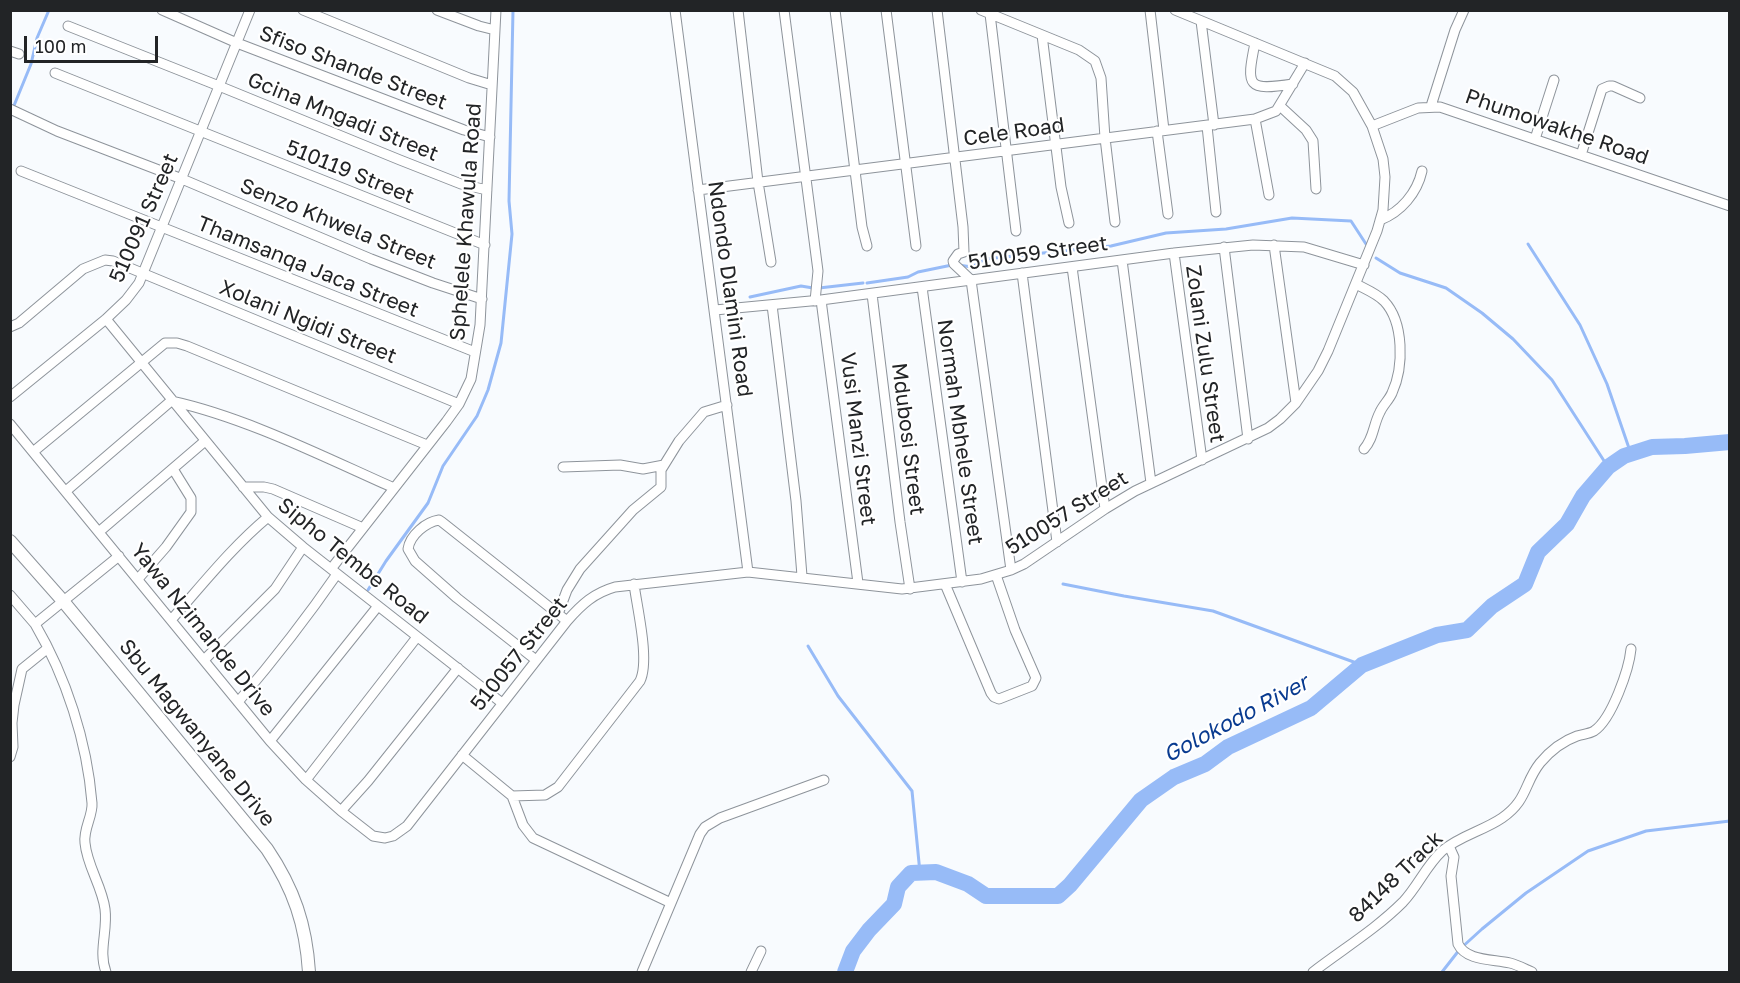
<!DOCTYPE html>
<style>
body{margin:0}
#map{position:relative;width:1740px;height:983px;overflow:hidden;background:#f8fbfe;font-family:"Golos Text",sans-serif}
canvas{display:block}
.frame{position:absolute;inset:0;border:12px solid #222426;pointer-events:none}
.scale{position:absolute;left:24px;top:36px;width:134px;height:27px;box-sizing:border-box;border:3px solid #222426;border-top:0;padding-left:8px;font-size:18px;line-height:21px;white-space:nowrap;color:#222426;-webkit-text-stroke:4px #fff;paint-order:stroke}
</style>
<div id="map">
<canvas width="1740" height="983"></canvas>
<div class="frame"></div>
<div class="scale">100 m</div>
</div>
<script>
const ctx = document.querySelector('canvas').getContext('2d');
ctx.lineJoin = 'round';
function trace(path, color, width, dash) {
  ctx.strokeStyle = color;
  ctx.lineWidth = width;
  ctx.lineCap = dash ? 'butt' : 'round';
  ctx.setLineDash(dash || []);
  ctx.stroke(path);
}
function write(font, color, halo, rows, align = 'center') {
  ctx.font = font + ' "Golos Text",sans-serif';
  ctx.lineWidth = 4.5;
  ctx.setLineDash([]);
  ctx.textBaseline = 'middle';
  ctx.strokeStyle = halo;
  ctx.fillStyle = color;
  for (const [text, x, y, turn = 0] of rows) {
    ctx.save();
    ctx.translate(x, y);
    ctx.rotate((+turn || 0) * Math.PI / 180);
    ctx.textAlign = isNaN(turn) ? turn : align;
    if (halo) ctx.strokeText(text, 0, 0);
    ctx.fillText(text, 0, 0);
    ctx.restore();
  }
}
trace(new Path2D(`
 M 13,108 L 31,64 L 37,38 L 49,10
 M 1528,244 L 1580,325 L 1607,384 L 1631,454
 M 1376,258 L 1400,273 L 1446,288 L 1482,313 L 1513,339 L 1552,380 L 1608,467
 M 958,265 L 972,267 L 985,259 L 1111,246 L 1166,233 L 1226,229 L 1292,218 L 1351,221 L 1366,244
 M 867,283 L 908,277 L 918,272 L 952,265
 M 819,288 L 863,283
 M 750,297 L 801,286 L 813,288
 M 1063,584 L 1124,596 L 1213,611 L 1362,665
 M 368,590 L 386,561 L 428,503 L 443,466 L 477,416 L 488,390 L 501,343 L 512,234 L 509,201 L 513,10
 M 808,646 L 838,696 L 912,791 L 920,873
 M 1442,972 L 1460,949 L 1482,929 L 1526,893 L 1588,851 L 1646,831 L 1730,821`), '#97bbf7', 3);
trace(new Path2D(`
 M 845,972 L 853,951 L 869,930 L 894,904 L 898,887 L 911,873 L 936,872 L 968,884 L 986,896 L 1058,896 L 1070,885 L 1141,800 L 1174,777 L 1205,764 L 1228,747 L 1311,708 L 1362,665 L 1437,635 L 1467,630 L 1492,606 L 1525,584 L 1538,552 L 1567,524 L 1583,496 L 1608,467 L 1624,456 L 1652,447 L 1685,446 L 1730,442`), '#97bbf7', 16);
const minor = new Path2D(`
 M 162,10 L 237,43 L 464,130 L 490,137
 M 303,10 L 469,78 L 492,85
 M 437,10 L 479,26 L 495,30
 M 675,10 L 748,572
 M 738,10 L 758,182 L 771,262
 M 784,10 L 818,271 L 815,301
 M 835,10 L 862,227 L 867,246
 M 886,10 L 916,246
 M 937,10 L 963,227 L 964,252 L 958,254 L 953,261 L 954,264 L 971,280 L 1011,570
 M 981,10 L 1079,50 L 1095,61 L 1101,78 L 1105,138 L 1115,222
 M 1150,10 L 1164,130
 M 990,14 L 1016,231
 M 1201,21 L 1214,125
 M 68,26 L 219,86 L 400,160 L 461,184 L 487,190
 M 1042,35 L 1061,187 L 1069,223
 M 1255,43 C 1246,87 1247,91 1293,84
 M 10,51 L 19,54
 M 55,73 L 485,245
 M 1280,106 L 1306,130 L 1313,141 L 1316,189
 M 1431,106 L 1455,30 L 1464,10
 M 10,109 L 57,131 L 182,179 L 371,259 L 433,283 L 482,299
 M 1255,119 L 1269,195
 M 1207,126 L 1216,212
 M 1372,126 L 1418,108 L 1440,107 L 1730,206
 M 1157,131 L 1168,214
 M 1535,139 L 1554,80
 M 1581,155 L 1602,89 L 1609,86 L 1613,86 L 1640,98
 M 21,171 L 475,352
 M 698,190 L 1255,119 L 1276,111 L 1305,63
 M 1380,220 C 1401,212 1417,193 1422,171
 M 1274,245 L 1296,403
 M 1224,247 L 1248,439
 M 1174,253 L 1202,460
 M 1122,260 L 1151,483
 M 1072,267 L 1105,509
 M 1022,273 L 1057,542
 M 1356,284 C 1365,289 1376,293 1384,301 C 1404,322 1404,367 1392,393 C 1389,400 1383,405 1380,412 C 1373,425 1374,438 1364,449
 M 922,287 L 962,582
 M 872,294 L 900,522 L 910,589
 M 821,300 L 858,583
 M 772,305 L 796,501 L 802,576
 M 715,310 L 821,300 L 1174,253 L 1253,245 L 1304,247 L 1364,265
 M 106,319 L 268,517 L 303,547 L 502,703
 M 10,327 L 19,323 L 83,269 L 105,260 L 113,261 L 459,404
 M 10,397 L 106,319 L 126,300 L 139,283 L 250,10
 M 10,424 L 270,741 L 306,780 L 341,811 L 373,836 L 385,838 L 393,836 L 407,826 L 567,621 C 582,604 594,593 615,587 L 748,572 L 902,589 L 981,579 L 1011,570 L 1024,564 L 1105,509 L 1135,491 L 1268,428 L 1280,419 L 1296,403 L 1318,371 L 1328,351 L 1377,231 L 1383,210 L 1385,177 L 1383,159 L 1372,126 L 1353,92 L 1335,76 L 1175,10
 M 33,452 L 165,343 L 177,343 L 187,346 L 427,445
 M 563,467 L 620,465 L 643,469 L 664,465
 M 243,487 L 264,487 L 273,489 L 363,528
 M 66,491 L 171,401 C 245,417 324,457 394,488
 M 100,531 L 205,441
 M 331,569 L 446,422 L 459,404 L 471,379 L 480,325 L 496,10
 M 138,579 L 166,547 L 191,512 L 191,498 L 173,469
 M 945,584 L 991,693 L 994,697 L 999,699 L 1032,686 L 1036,678 L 1015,630 L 996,575
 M 10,595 L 35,624 L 119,556
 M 558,614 L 567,590 L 580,569 L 633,510 L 661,487 L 661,470 L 679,441 L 704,412 L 727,405
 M 171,620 C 203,584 231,548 268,517
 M 35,624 C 66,677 87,741 92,803 C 93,816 83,829 85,843 C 87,866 102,886 105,909 C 108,931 98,951 106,972
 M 204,660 L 275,589 L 303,547
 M 536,660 L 457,598 L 415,561 L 408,549 C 410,535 426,522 439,520 L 442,522 L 567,621
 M 238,702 C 273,661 306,619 337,574
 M 270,741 L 378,606
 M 462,755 L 512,796 L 523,825 L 533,838 L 671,903
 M 10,757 L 13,747 L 12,723 L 14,705 L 22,669 L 48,648
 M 306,780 L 417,637
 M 512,796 L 545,795 L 558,787 L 640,681 C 650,660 637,608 634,584
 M 341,811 L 368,781 L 458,668
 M 1449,846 L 1454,857 L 1451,876 L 1458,944 C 1466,961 1493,959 1510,963 C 1518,965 1525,969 1532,972
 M 642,972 L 700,834 L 705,827 L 720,818 L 824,780
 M 751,972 L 761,951
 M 1313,972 C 1343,949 1376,929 1403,902 C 1418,886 1426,866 1442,851 C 1459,836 1483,831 1502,818 C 1528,800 1524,783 1540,763 C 1550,751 1563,741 1577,736 C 1583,734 1589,734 1594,731 C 1612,719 1629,669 1631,649`);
const major = new Path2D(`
 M 10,541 L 63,601 L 267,849 C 294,889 306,925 309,972`);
trace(minor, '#8e949b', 11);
trace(major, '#8e949b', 14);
trace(minor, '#fff', 9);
trace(major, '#fff', 12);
write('21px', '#222426', '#fff', [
 ["Sfiso Shande Street",353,68,21],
 ["Gcina Mngadi Street",343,117,22],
 ["Phumowakhe Road",1557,127,19],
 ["Cele Road",1014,132,-8],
 ["510119 Street",350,172,22],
 ["510091 Street",144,218,-66],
 ["Sphelele Khawula Road",466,222,-86],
 ["Senzo Khwela Street",338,224,22],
 ["510059 Street",1038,253,-8],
 ["Thamsanqa Jaca Street",308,267,22],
 ["Ndondo Dlamini Road",730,289,82],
 ["Xolani Ngidi Street",308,322,22],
 ["Zolani Zulu Street",1205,354,82],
 ["Normah Mbhele Street",960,432,82],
 ["Vusi Manzi Street",858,439,83],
 ["Mdubosi Street",908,439,83],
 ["510057 Street",1067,513,-32],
 ["Sipho Tembe Road",353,561,39],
 ["Yawa Nzimande Drive",203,630,51],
 ["510057 Street",519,654,-51],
 ["Sbu Magwanyane Drive",197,733,51],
 ["84148 Track",1396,877,-44]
]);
write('italic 22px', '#093b90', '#fff', [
 ["Golokodo River",1236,719,-28]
]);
</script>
